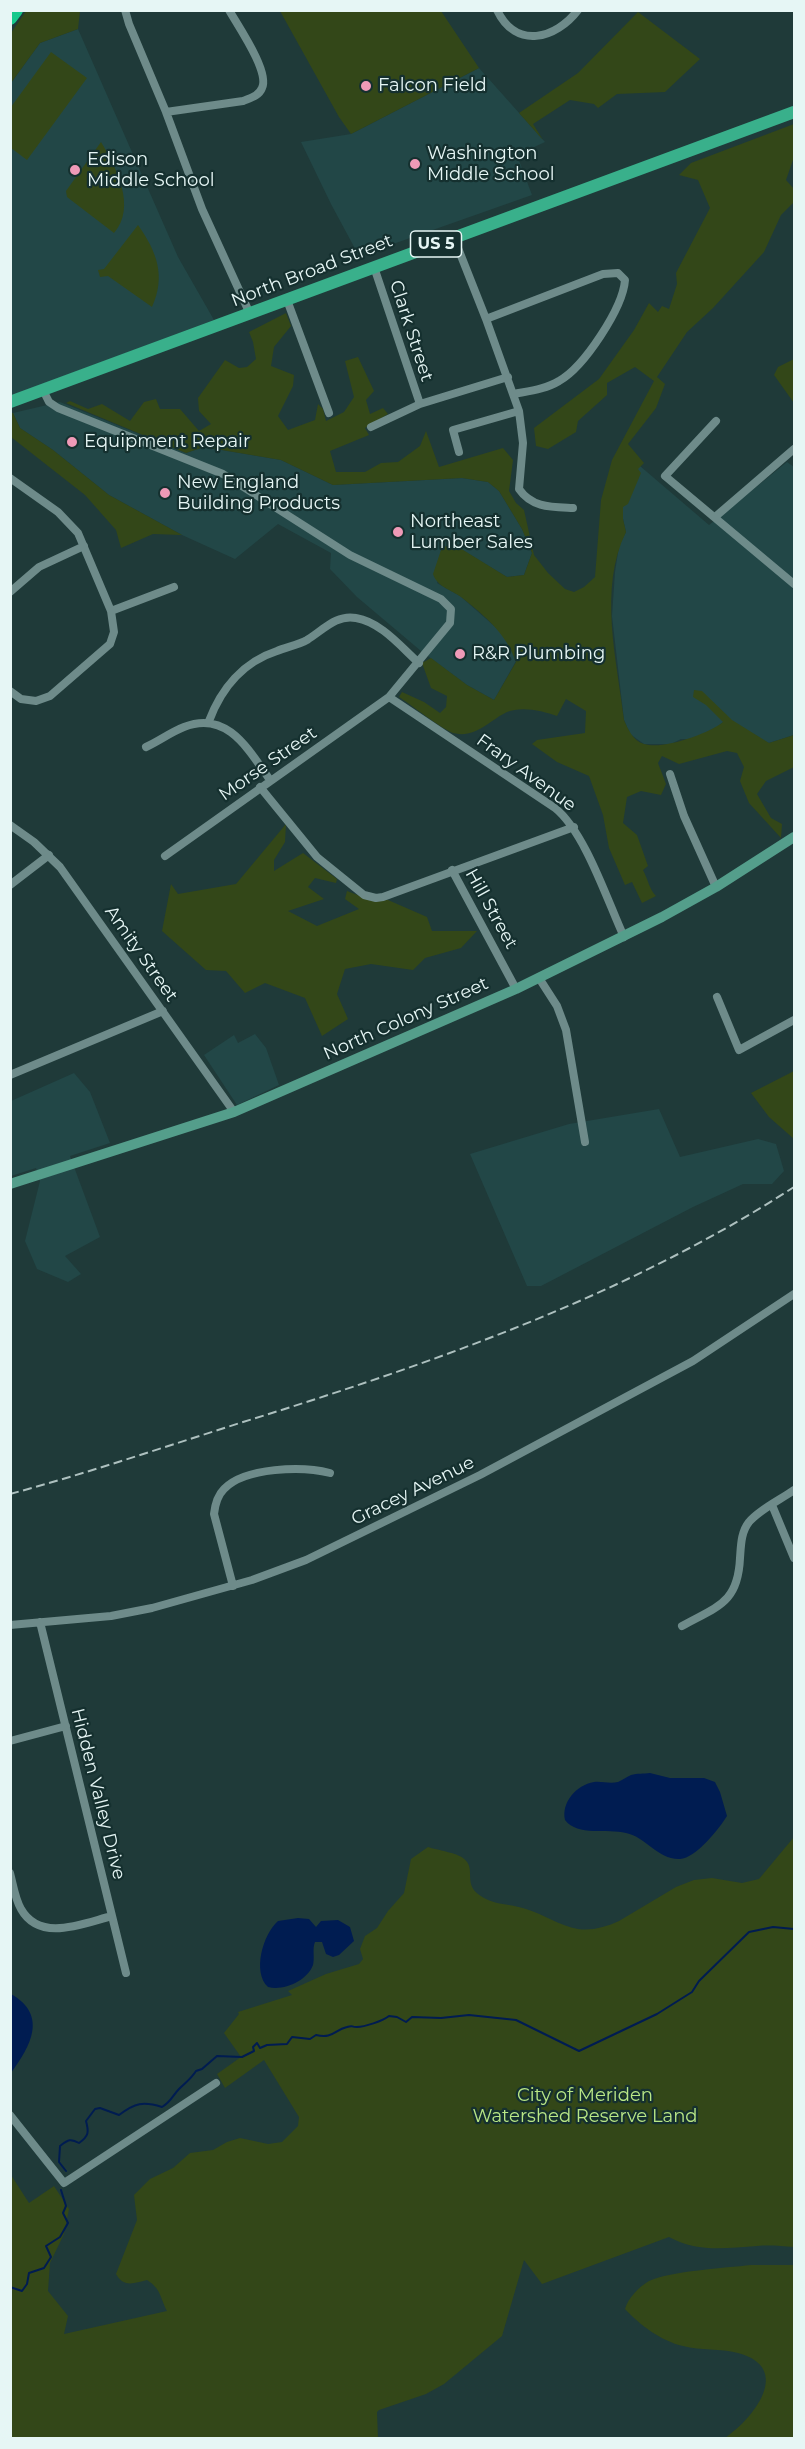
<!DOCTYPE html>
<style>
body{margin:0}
#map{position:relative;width:805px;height:2449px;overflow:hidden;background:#1f3a39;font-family:Montserrat,sans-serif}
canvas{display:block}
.frame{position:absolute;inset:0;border:12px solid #e6f6f5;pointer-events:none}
</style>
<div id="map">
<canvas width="805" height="2449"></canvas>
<div class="frame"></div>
</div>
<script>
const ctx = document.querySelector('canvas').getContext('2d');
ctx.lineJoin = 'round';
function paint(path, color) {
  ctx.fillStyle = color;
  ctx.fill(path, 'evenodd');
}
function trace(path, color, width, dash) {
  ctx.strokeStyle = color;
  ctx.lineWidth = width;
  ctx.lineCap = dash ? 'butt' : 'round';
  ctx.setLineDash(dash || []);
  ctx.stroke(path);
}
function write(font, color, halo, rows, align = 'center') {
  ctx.font = font + ' Montserrat,sans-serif';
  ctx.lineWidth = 4.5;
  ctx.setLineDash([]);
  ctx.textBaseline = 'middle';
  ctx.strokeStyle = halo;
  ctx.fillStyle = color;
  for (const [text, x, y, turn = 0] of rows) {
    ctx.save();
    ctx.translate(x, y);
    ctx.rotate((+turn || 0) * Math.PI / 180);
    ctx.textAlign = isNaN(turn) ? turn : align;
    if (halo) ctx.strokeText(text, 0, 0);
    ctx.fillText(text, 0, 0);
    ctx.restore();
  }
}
paint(new Path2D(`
 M 78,29 L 178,257 L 214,320 L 11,396 L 11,83 L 40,43 Z
 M 479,68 L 545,142 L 517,155 L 532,195 L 359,256 L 331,204 L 301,142 L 351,134 Z
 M 60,402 L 186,453 L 204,447 L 281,460 L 333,485 L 462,478 L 488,482 L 499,491 L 522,529 L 532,553 L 524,575 L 507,577 L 454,545 L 437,583 L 460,596 L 501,632 L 510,645 L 516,661 L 494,700 L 467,685 L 421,651 L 357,597 L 330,569 L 331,553 L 278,524 L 235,559 L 182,535 L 109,495 L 53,450 L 20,428 L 13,413 Z
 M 787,462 L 794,467 L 794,735 L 769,743 L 723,722 L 714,730 L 690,739 L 681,739 L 671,744 L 644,744 L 630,734 L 624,720 L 612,616 L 615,572 L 619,546 L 626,532 L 623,519 L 623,507 L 637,469 L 640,466 L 709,525 Z
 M 255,1034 L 266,1048 L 279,1085 L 237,1105 L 204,1055 L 234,1035 L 238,1043 Z
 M 74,1073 L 90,1092 L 110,1143 L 70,1156 L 100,1237 L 65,1256 L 81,1274 L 68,1282 L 37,1269 L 25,1241 L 40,1181 L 36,1168 L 11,1176 L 11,1101 Z
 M 659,1109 L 680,1157 L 758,1139 L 776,1144 L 784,1171 L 772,1184 L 743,1184 L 693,1207 L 541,1286 L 527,1286 L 470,1154 L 569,1124 Z`), '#224747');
paint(new Path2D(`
 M 26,11 L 80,11 L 78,29 L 40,43 L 11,83 L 11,33 Z
 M 280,11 L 441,11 L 479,68 L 351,134 L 339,117 Z
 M 638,12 L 700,59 L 665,92 L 617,94 L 598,108 L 594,104 L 570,100 L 533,124 L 543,140 L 519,113 L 578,73 Z
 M 51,52 L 87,78 L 27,160 L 11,148 L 11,107 Z
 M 794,124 L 794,157 L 786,180 L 794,189 L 794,202 L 781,215 L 764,252 L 713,308 L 687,332 L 657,377 L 665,384 L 656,408 L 628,444 L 644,463 L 638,469 L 641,473 L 628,504 L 623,507 L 623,519 L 626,532 C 598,589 617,660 624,720 C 628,729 633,741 644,744 C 663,750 708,734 723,722 L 706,705 L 693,697 L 694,690 L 702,691 L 732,720 L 769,743 L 794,735 L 794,767 L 766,781 L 757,794 L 771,818 L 782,824 L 781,838 L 749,803 L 740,781 L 744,767 L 737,753 L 727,751 L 679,764 L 662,756 L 658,763 L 666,784 L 661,795 L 641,791 L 627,797 L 623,823 L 637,835 L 648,866 L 643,870 C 648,879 649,889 656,896 L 642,903 L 632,882 L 625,885 L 609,848 L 603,815 L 589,776 L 557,762 L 532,744 L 537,740 L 585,733 L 586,711 L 566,699 L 557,716 C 543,711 522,706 507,712 C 490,720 475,739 453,733 C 442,729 410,704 399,697 L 402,692 L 424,702 L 440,713 L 446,707 L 447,696 L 431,688 L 422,663 L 431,658 L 467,685 L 494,700 L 516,662 C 506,633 485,616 461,597 C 452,590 437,587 433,574 L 442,547 L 455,545 L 507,577 L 524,575 L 532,553 L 522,529 L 499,491 L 488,482 L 462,478 L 333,485 L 281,460 L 204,447 L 186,453 L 66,403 L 70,401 L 88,409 L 102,404 L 130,421 L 144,402 L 156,399 L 160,409 L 180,409 L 199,431 L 211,424 L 199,411 L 198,398 L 225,360 L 239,368 L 247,367 L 256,359 L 253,342 L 249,332 L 286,313 L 291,326 L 274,347 L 271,366 L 294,375 L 293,386 L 278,416 L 288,430 L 315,420 L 318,404 L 323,409 L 326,421 L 344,412 L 354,397 L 345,361 L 358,357 L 374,391 L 366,400 L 370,414 L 383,408 L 388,414 L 365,428 L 369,435 L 330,451 L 336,472 L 365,472 L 381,463 L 398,462 L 420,446 L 426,431 L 439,467 L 503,448 L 513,460 L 509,491 L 516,503 L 524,510 L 534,555 L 548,573 L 565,589 L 574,592 L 584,587 L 595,577 L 601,500 L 612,460 L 654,381 L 635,367 L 607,383 L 607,395 L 578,421 L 576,432 L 548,449 L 536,446 L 534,428 L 599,379 L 634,330 L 649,303 L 658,312 L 662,306 L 669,309 L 677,284 L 676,273 L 710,208 L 698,180 L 679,175 L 691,163 Z
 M 101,142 C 116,167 137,207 114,233 L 67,197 L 66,191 Z
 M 138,225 C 157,252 166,276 152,307 L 108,276 L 100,277 L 98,270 L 104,269 Z
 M 794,359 L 794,403 L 774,375 L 778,367 Z
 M 11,413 L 13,413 L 20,428 L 53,450 L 109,495 L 182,535 L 153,534 L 121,548 L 116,530 L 85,495 L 11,437 Z
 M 286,824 L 285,842 L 274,860 L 274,871 L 303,853 L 337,879 L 336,883 L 315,878 L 308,887 L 324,899 L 288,911 L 317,926 L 359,909 L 345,899 L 347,891 L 373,901 L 388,900 L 427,917 L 432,931 L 477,931 L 461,948 L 425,958 L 413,970 L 371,964 L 345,969 L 337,994 L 348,1019 L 322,1036 L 305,998 L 265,983 L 245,993 L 226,971 L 206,970 L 162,931 L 171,884 L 178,894 L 236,884 Z
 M 794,1071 L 794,1139 L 769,1117 L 751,1093 Z
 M 794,1837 L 794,2247 C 782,2246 769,2245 757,2246 C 726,2248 698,2253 669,2237 L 542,2284 L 524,2260 L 502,2336 L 444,2384 L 426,2394 L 379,2410 L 377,2412 L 378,2438 L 11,2438 L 11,2175 L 29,2203 L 54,2186 L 69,2209 L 64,2234 L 50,2263 L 48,2291 L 68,2316 L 64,2334 L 167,2311 C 160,2297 161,2289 147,2280 C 134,2283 124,2288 116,2274 L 137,2220 L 134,2195 L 150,2179 L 173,2168 L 190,2153 L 213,2150 L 227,2142 L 240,2138 L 268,2144 L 282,2142 L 298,2126 L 299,2117 L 264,2060 L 225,2088 L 217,2074 L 241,2057 L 224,2033 L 239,2014 L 238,2012 L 292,1995 L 288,1991 L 326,1974 L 359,1964 L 363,1959 L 360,1949 L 365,1936 L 377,1928 L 388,1911 L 404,1893 L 411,1859 L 428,1847 C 437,1850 457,1853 463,1858 C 477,1868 463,1882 478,1894 C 493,1906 509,1903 526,1909 C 543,1914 560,1926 578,1929 C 592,1931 606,1927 619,1921 L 676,1887 L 694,1880 L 712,1878 L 742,1883 L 759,1879 Z
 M 751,2265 L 794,2265 L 794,2438 L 725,2438 C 753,2419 794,2368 738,2353 C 720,2348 701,2351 683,2346 C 661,2341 640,2325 625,2309 C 628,2298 639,2287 649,2281 C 671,2271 725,2268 751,2265 Z`), '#334718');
paint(new Path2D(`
 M 650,1773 L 670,1778 L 704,1778 L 715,1782 L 720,1792 L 727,1816 C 719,1829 696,1858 680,1859 C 658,1860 646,1837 626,1833 C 607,1828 578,1837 565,1820 C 561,1803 576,1785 594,1782 C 602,1781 609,1784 618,1782 C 623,1780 626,1777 631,1775 C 637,1773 644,1774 650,1773 Z
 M 298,1918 L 309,1919 L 316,1927 L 321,1921 L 338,1920 L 350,1927 L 354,1941 L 339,1955 L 333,1957 L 326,1954 L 322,1942 L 315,1942 C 312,1949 315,1957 313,1965 C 307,1981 284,1991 268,1987 C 252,1972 263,1934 278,1921 Z
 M 11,1994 C 48,2015 31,2046 11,2073 Z`), '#001c51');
trace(new Path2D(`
 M 66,2171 L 59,2162 L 60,2146 C 68,2140 70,2138 79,2143 C 89,2136 89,2132 86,2121 L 95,2109 L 100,2108 L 119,2115 C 135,2103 143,2101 162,2107 C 171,2102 173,2095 179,2089 C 186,2082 191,2079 196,2071 L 202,2069 L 217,2056 L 242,2057 L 254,2051 L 253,2047 L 257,2043 L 260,2048 L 267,2045 L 287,2044 L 292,2037 L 310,2039 L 316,2035 C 333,2039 334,2030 347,2027 C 354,2025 350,2027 357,2027 C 364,2027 383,2021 389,2016 L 397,2017 L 406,2022 L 412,2017 L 441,2018 L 469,2015 L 516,2020 L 579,2051 L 657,2014 L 692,1992 L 699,1981 L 749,1932 L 773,1927 L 794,1929
 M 10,2287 L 22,2291 L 27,2284 L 29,2273 L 44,2268 L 51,2257 L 46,2246 L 60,2237 L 68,2223 L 63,2213 L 66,2206 L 61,2190`), '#001c51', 2);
trace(new Path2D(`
 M 125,10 L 129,24 L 166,112 L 243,101 C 250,98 259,96 262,88 C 270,72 238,26 229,10
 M 497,10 C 516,50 556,39 578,10
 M 166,112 L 202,209 L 250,314
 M 454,238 L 486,319 L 519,411 L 523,443 L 519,489 C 532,508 552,507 573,508
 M 374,267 L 420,404
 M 287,300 L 329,413
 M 486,319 L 603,274 L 618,273 L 625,280 C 623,308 584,367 559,381 C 546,389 529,391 514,394
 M 43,390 L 49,402 L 58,408 L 223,474 L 350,555 L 441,599 L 451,609 L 450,623 L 389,697 L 165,856
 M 716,421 L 665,476 L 794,584
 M 371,427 L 420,404 L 508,377
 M 459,452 L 453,430 L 519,411
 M 10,478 L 58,512 L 78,533 L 111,611 L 114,632 L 110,644 L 50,696 L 36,701 L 21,699 L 10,691
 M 715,517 L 794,449
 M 10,592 L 39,567 L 84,546
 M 111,611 L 174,587
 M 389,697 L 555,808 C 585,832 607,900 624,937
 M 209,721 C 221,689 243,662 277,651 C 287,647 298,645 307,640 C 323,630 337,614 356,618 C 381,622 401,647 419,663
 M 146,747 C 159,741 171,732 184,727 C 227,710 248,749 270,780
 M 670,774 L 684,816 L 716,887
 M 260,787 L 317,857 L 364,895 L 376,898 L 383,897 L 574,827
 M 10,825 L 34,842 L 60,867 L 234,1112
 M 452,870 L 516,989
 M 10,885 L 49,855
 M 539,978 L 557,1006 L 566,1030 L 585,1142
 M 717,997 L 739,1050 L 794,1020
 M 10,1075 L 163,1011
 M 772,1505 L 794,1558
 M 233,1586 L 214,1514 C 215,1505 217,1496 224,1489 C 245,1467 303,1466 330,1473
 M 40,1622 L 126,1973
 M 10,1625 L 111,1616 L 152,1608 L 252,1580 L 306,1560 L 480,1475 L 693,1361 L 794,1294
 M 682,1626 C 718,1606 738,1603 740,1558 C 741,1545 741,1532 749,1522 C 760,1509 780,1500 794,1490
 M 10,1741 L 66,1726
 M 10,1873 C 13,1884 15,1899 21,1909 C 40,1943 84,1923 112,1916
 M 10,2115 L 64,2183 L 216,2083`), '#6e8b8a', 8);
trace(new Path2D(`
 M 10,1184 L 234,1112 L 516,989 L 662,917 L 716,887 L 794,837`), '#549e8b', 10);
trace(new Path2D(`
 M 10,402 L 794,112`), '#39b08b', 12);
trace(new Path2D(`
 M 10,18 L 16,10`), '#16c98c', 14);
trace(new Path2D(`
 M 10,1494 C 88,1473 164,1447 240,1423 C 433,1363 624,1297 794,1187`), '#adc0bf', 2, [9, 4.5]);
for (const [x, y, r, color] of [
 [366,86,6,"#ef9ab7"],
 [415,164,6,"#ef9ab7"],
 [75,170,6,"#ef9ab7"],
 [72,442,6,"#ef9ab7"],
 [165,493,6,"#ef9ab7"],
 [398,532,6,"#ef9ab7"],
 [460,654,6,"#ef9ab7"]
]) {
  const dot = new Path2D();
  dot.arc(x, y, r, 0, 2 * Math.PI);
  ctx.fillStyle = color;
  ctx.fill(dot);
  trace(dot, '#15302f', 2);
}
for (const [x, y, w] of [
 [436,244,51]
]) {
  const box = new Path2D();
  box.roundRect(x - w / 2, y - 13, w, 26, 4.5);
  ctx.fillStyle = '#15302f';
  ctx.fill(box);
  trace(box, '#e6f6f5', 1.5);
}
write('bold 16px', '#e6f6f5', null, [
 ["US 5",436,244]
]);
write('18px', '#e6f6f5', '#15302f', [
 ["Falcon Field",378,86],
 ["Washington",427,154],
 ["Middle School",427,175],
 ["Edison",87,160],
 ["Middle School",87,181],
 ["Equipment Repair",84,442],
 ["New England",177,483],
 ["Building Products",177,504],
 ["Northeast",410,522],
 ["Lumber Sales",410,543],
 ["R&R Plumbing",472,654]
], 'left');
write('18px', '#e6f6f5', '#15302f', [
 ["North Broad Street",312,271,-21],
 ["Clark Street",411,331,72],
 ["Morse Street",268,764,-35],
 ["Frary Avenue",526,773,36],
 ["Hill Street",491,909,61],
 ["Amity Street",141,954,55],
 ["North Colony Street",406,1019,-24],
 ["Gracey Avenue",413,1491,-26],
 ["Hidden Valley Drive",98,1794,76]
]);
write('18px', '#b9e786', '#15302f', [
 ["City of Meriden",585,2096],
 ["Watershed Reserve Land",585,2117]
]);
</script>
